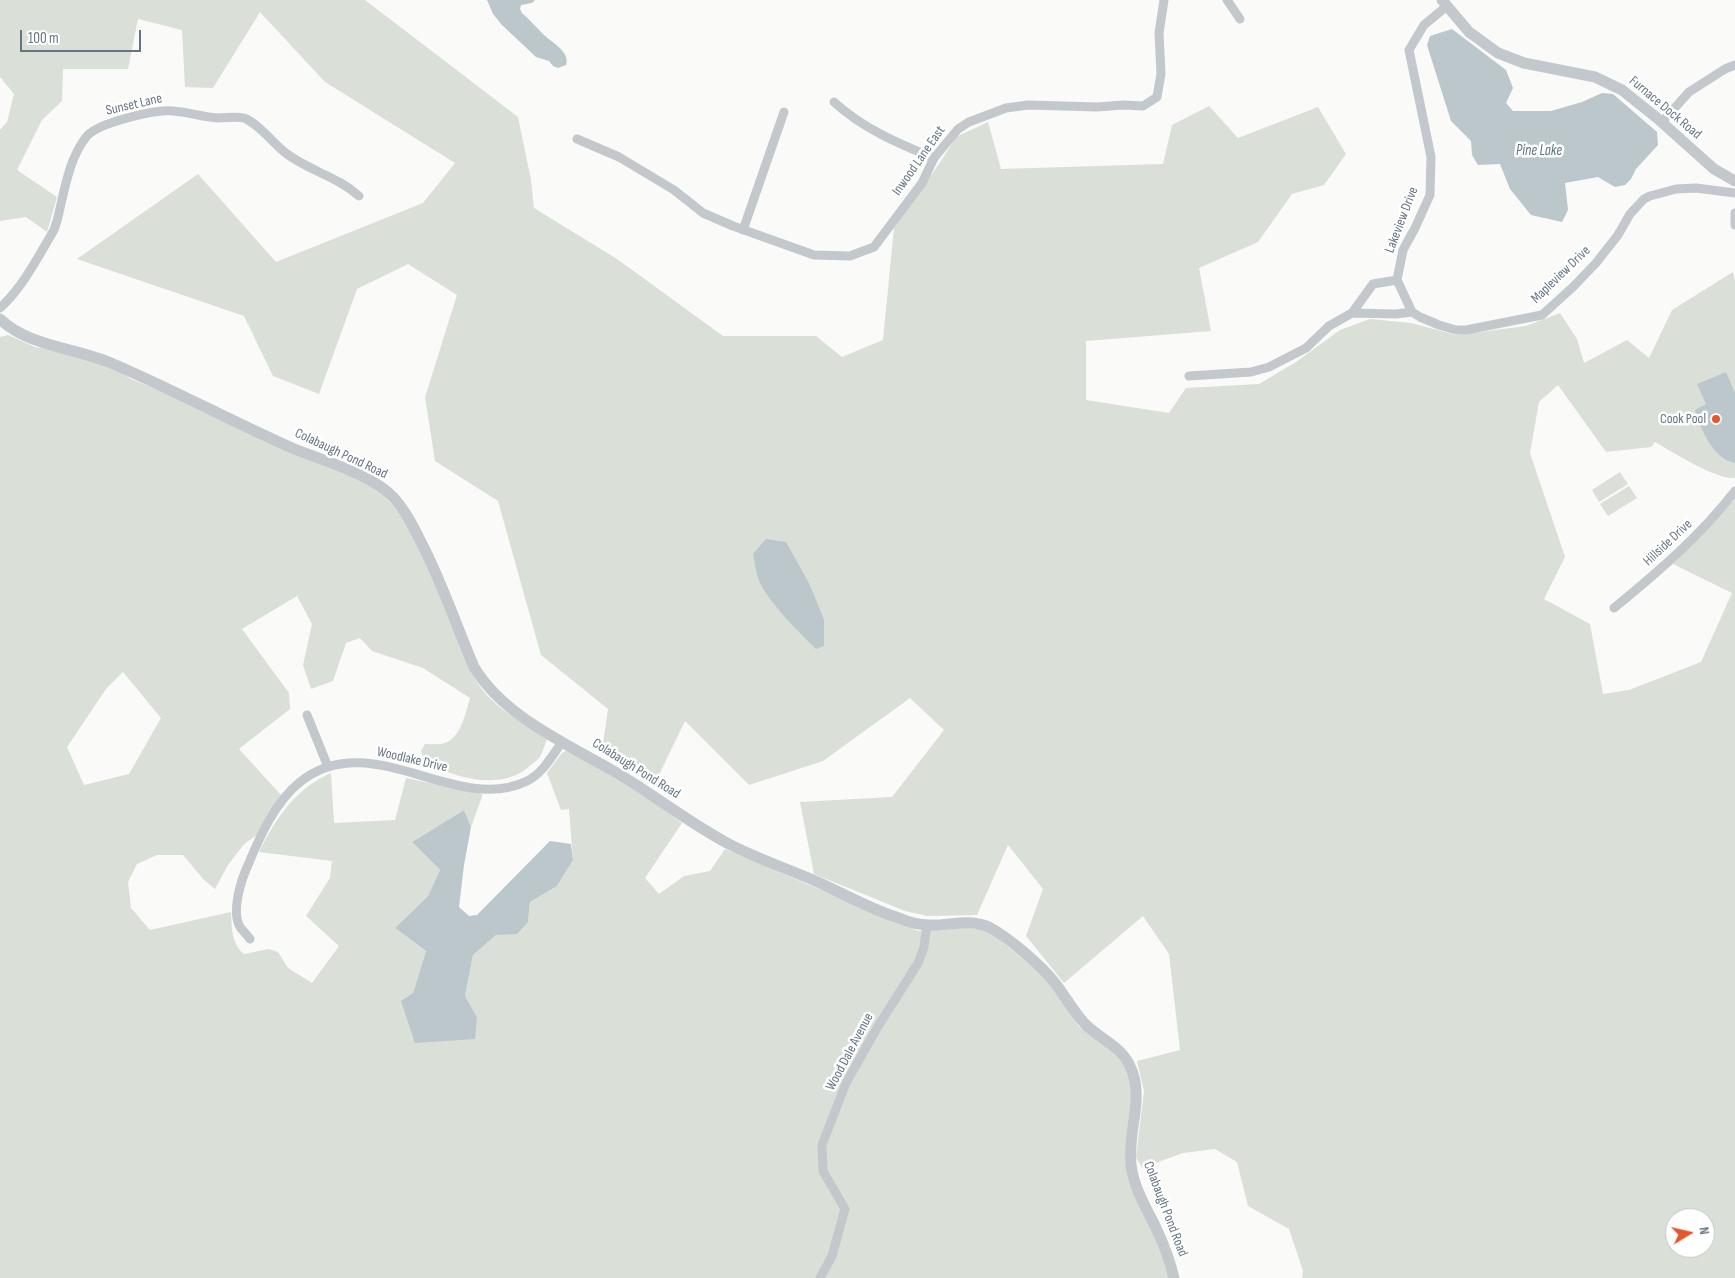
<!DOCTYPE html>
<style>
body{margin:0}
#map{position:relative;width:1735px;height:1278px;overflow:hidden;background:#fafaf8;font-family:"Sofia Sans Condensed",sans-serif}
canvas{display:block}
.north{position:absolute;left:1665px;top:1208px;width:50px;height:50px;box-sizing:border-box;background:#fff;border:1px solid #c1c8cd;border-radius:50%;rotate:81deg;font-size:14px;font-weight:700;line-height:20px;text-align:center;color:#657683}
.north::after{content:'';display:block;margin:auto;width:18px;height:22px;background:#e4572e;clip-path:polygon(50% 0,100% 100%,50% 72%,0 100%)}
.scale{position:absolute;left:20px;top:30px;width:121px;height:22px;box-sizing:border-box;border:2px solid #657683;border-top:0;padding-left:6px;font-size:15px;line-height:18px;white-space:nowrap;color:#657683;-webkit-text-stroke:4px #fff;paint-order:stroke}
</style>
<div id="map">
<canvas width="1735" height="1278"></canvas>
<div class="north">N</div>
<div class="scale">100 m</div>
</div>
<script>
const ctx = document.querySelector('canvas').getContext('2d');
ctx.lineJoin = 'round';
function paint(path, color) {
  ctx.fillStyle = color;
  ctx.fill(path, 'evenodd');
}
function trace(path, color, width, dash) {
  ctx.strokeStyle = color;
  ctx.lineWidth = width;
  ctx.lineCap = dash ? 'butt' : 'round';
  ctx.setLineDash(dash || []);
  ctx.stroke(path);
}
function write(font, color, halo, rows, align = 'center') {
  ctx.font = font + ' "Sofia Sans Condensed",sans-serif';
  ctx.lineWidth = 5;
  ctx.setLineDash([]);
  ctx.textBaseline = 'middle';
  ctx.strokeStyle = halo;
  ctx.fillStyle = color;
  for (const [text, x, y, turn = 0] of rows) {
    ctx.save();
    ctx.translate(x, y);
    ctx.rotate((+turn || 0) * Math.PI / 180);
    ctx.textAlign = isNaN(turn) ? turn : align;
    if (halo) ctx.strokeText(text, 0, 0);
    ctx.fillText(text, 0, 0);
    ctx.restore();
  }
}
paint(new Path2D(`
 M 0,0 L 365,0 L 518,117 L 531,180 L 534,208 L 617,259 L 723,336 L 816,336 L 842,357 L 883,340 L 894,228 L 941,161 L 956,137 L 988,122 L 1001,169 L 1163,164 L 1172,125 L 1209,106 L 1238,138 L 1318,107 L 1346,154 L 1324,185 L 1292,194 L 1258,242 L 1199,268 L 1211,331 L 1086,341 L 1086,400 L 1169,413 L 1186,388 L 1259,384 L 1296,362 L 1340,330 L 1370,319 L 1411,323 L 1456,335 L 1526,326 L 1560,313 L 1577,339 L 1584,363 L 1627,340 L 1649,358 L 1672,310 L 1733,272 L 1735,281 L 1735,478 C 1716,480 1673,452 1655,442 L 1651,447 L 1606,452 L 1558,385 L 1539,402 L 1530,453 L 1565,557 L 1544,599 L 1590,624 L 1603,694 L 1629,690 L 1701,662 L 1732,593 L 1673,564 L 1735,499 L 1735,1278 L 1302,1278 L 1303,1271 L 1289,1229 L 1248,1206 L 1237,1162 L 1215,1149 L 1183,1153 L 1142,1168 L 1136,1157 L 1144,1091 L 1137,1061 L 1180,1050 L 1169,954 L 1143,916 L 1064,983 L 1026,936 L 1043,889 L 1008,845 L 977,915 L 927,916 L 905,911 L 814,874 L 800,802 L 892,797 L 944,730 L 910,698 L 823,761 L 749,785 L 685,721 L 654,785 L 602,751 L 608,709 L 541,655 L 498,501 L 435,461 L 425,397 L 457,295 L 408,264 L 357,289 L 319,394 L 273,376 L 244,316 L 77,259 L 198,174 L 276,262 L 423,203 L 455,163 L 325,82 L 260,12 L 213,88 L 185,87 L 182,30 L 138,19 L 128,69 L 63,69 L 62,101 L 42,120 L 17,170 L 57,197 L 47,232 L 26,217 L 0,221 L 0,130 L 7,122 L 14,94 L 0,77 ZM 810,585 L 824,619 L 824,646 L 787,618 L 773,603 ZM 1675,1218 L 1705,1218 L 1705,1248 L 1675,1248 Z
 M 8,335 L 35,347 L 63,351 L 119,371 L 131,379 L 195,405 L 266,442 L 365,482 C 376,490 386,497 394,507 C 402,516 409,529 414,539 C 430,570 443,602 456,633 C 463,652 467,668 479,685 C 495,709 524,723 547,739 C 545,744 543,751 540,757 C 538,760 534,762 531,765 C 502,792 458,778 425,763 L 421,751 L 425,744 C 431,744 440,745 445,743 C 461,738 466,711 470,698 L 423,668 L 372,651 L 360,638 L 346,643 L 333,681 L 311,689 L 303,665 L 312,624 L 297,596 L 242,629 L 289,693 L 290,709 L 239,749 L 281,795 L 278,801 L 269,812 L 257,835 L 244,844 L 228,865 L 215,889 L 204,880 L 183,855 L 157,855 L 137,864 L 128,882 L 131,908 L 150,930 L 231,912 C 232,928 231,943 244,954 L 269,949 L 278,952 L 288,968 L 312,983 L 339,946 L 306,916 L 330,878 L 332,861 L 259,852 C 276,818 295,789 331,773 L 334,823 L 395,820 L 406,778 L 483,794 L 471,827 L 464,810 L 412,842 L 440,870 L 428,896 L 395,928 L 426,951 L 413,993 L 477,1017 L 465,996 L 473,955 L 496,935 L 528,922 L 530,902 L 557,886 L 573,860 L 569,809 L 561,810 L 547,773 L 562,753 L 567,750 L 654,802 L 682,823 L 645,878 L 659,894 L 684,876 L 710,871 L 725,849 L 918,931 L 958,927 L 983,929 L 995,936 L 1037,970 L 1053,987 L 1079,1027 L 1100,1040 L 1114,1050 L 1129,1072 L 1133,1095 L 1126,1141 L 1125,1159 L 1128,1177 L 1162,1253 L 1169,1278 L 0,1278 L 0,337 ZM 123,672 L 161,718 L 129,774 L 84,785 L 67,747 L 106,689 Z
 M 1620,472 L 1628,484 L 1599,502 L 1592,490 Z
 M 1629,486 L 1637,498 L 1608,516 L 1600,504 Z`), '#dadfd7');
paint(new Path2D(`
 M 487,0 L 535,0 L 532,3 L 521,5 L 520,9 L 522,13 C 529,19 535,26 542,33 C 549,41 571,51 566,65 L 558,68 L 553,66 L 549,61 L 536,57 L 502,25 L 493,14 Z
 M 1452,29 L 1506,70 L 1513,88 L 1506,103 L 1513,111 L 1551,111 L 1582,102 L 1602,93 L 1613,94 L 1657,132 L 1658,145 L 1636,169 L 1631,179 L 1625,185 L 1615,187 L 1598,177 L 1565,183 L 1568,210 L 1562,222 L 1531,215 L 1510,189 L 1500,164 L 1478,165 L 1472,155 L 1471,141 L 1451,121 L 1427,45 L 1430,36 Z
 M 1726,372 L 1735,393 L 1735,463 C 1714,460 1700,428 1695,410 L 1706,404 L 1697,384 Z
 M 766,539 L 786,542 L 810,585 L 824,619 L 824,646 L 816,649 C 797,630 770,604 759,581 C 756,573 755,563 753,554 Z
 M 464,810 L 471,827 L 464,865 L 459,907 L 469,916 L 477,915 L 550,841 L 571,844 L 573,860 L 557,886 L 530,902 L 528,922 L 517,934 L 496,935 L 473,955 L 465,996 L 477,1017 L 475,1039 L 415,1043 L 401,1001 L 413,993 L 426,951 L 395,928 L 428,896 L 440,870 L 412,842 Z`), '#bbc7cb');
trace(new Path2D(`
 M 1227,0 L 1240,19
 M 834,102 C 862,128 899,144 934,158
 M 1662,122 L 1689,92 L 1725,69 L 1735,65
 M 577,139 L 619,157 L 674,190 L 703,213 L 733,226 L 814,255 L 850,256 L 874,247 L 922,183 L 934,158 L 958,129 L 969,122 L 1006,108 L 1028,105 L 1097,107 L 1123,105 L 1143,106 L 1157,97 L 1161,74 L 1159,33 L 1164,0
 M 1735,213 L 1735,225
 M 743,230 L 784,112
 M 1397,280 L 1412,312
 M 0,308 C 23,287 38,257 54,230 L 57,221 C 64,194 68,159 87,136 C 98,123 155,109 173,111 C 188,112 202,117 218,118 C 226,118 236,116 244,118 C 261,125 273,144 287,154 C 310,171 338,177 359,196
 M 1352,313 L 1396,314 L 1412,312 L 1420,317 L 1439,325 L 1456,330 L 1466,330 L 1542,315 L 1573,287 L 1596,263 L 1618,235 L 1630,214 L 1644,199 L 1650,196 L 1676,189 L 1696,188 L 1735,193
 M 1189,376 L 1251,372 L 1269,367 L 1306,348 L 1329,326 L 1352,313 L 1373,284 L 1397,280 L 1403,250 L 1415,228 L 1430,195 L 1431,157 L 1409,50 L 1424,25 L 1447,6
 M 1614,608 C 1658,572 1700,536 1735,491
 M 307,715 L 328,767
 M 250,939 C 247,935 243,931 240,927 C 231,912 241,880 248,865 C 260,836 275,802 300,782 C 371,725 456,816 527,781 C 543,773 552,756 562,742
 M 820,1278 L 832,1256 L 845,1209 L 823,1171 L 822,1145 L 846,1083 L 877,1028 L 918,963 L 924,947 L 927,925`), '#c3c8cc', 9);
trace(new Path2D(`
 M 1442,0 L 1469,32 L 1498,53 L 1524,63 L 1595,77 L 1622,90 L 1657,118 L 1714,169 L 1735,181
 M 0,319 C 27,346 76,348 111,363 C 172,389 231,421 292,448 C 322,460 371,474 393,497 C 405,510 413,526 421,542 C 442,582 456,625 474,667 C 504,717 566,743 615,772 C 653,794 688,822 727,843 C 757,859 789,869 820,883 C 846,895 872,910 899,918 C 908,922 918,925 929,925 C 950,926 968,918 989,927 C 1008,937 1041,965 1055,983 C 1065,996 1073,1011 1085,1024 C 1099,1038 1120,1046 1129,1064 C 1146,1096 1127,1131 1131,1164 C 1133,1187 1147,1209 1157,1230 C 1164,1245 1170,1261 1174,1278`), '#c3c8cc', 11);
for (const [x, y, r, color] of [
 [1716,419,5,"#e4572e"]
]) {
  const dot = new Path2D();
  dot.arc(x, y, r, 0, 2 * Math.PI);
  ctx.fillStyle = color;
  ctx.fill(dot);
  trace(dot, '#fff', 2);
}
write('14px', '#657683', '#fff', [
 ["Sunset Lane",134,105,-13],
 ["Furnace Dock Road",1665,108,40],
 ["Inwood Lane East",919,161,-55],
 ["Lakeview Drive",1402,220,-69],
 ["Mapleview Drive",1561,275,-44],
 ["Colabaugh Pond Road",341,454,25],
 ["Hillside Drive",1668,543,-43],
 ["Woodlake Drive",412,760,13],
 ["Colabaugh Pond Road",636,769,32],
 ["Wood Dale Avenue",850,1052,-62],
 ["Colabaugh Pond Road",1165,1209,69]
]);
write('14px', '#657683', '#fff', [
 ["Cook Pool",1706,419]
], 'right');
write('italic 15px', '#60757c', '#fff', [
 ["Pine Lake",1539,151]
]);
</script>
